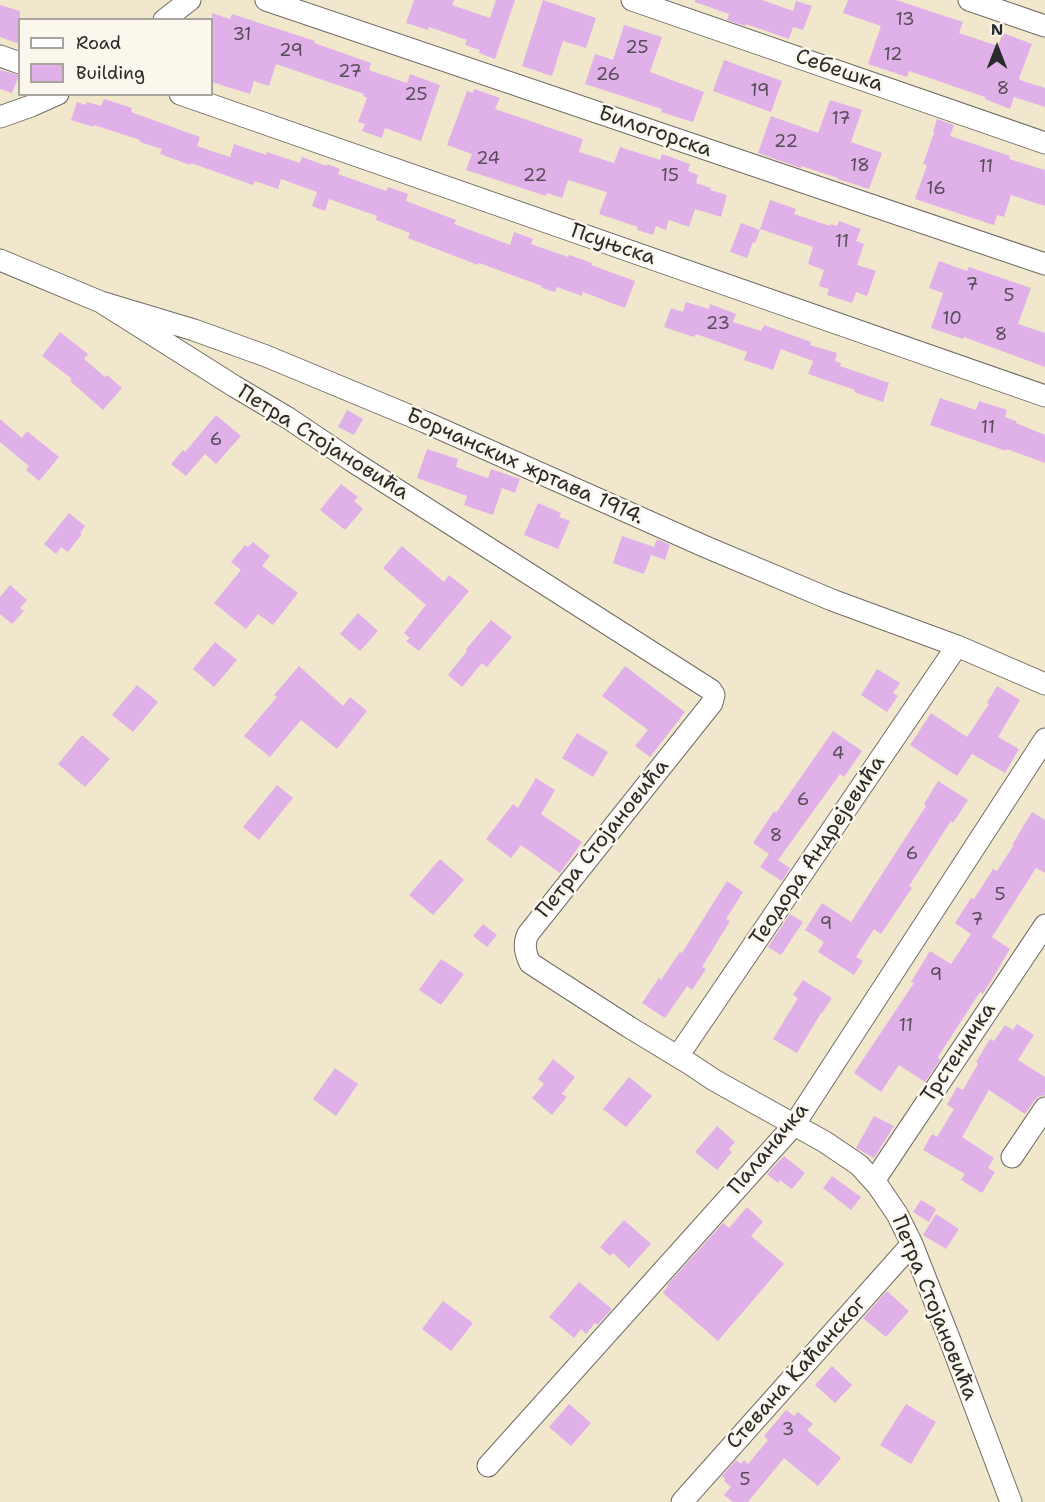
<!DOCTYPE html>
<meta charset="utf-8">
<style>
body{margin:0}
#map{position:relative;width:1045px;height:1502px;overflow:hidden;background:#f1e7cd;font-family:"Shantell Sans",sans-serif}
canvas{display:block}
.legend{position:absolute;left:18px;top:18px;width:195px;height:78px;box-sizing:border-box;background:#fbf7ec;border:2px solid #a8a59f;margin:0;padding:8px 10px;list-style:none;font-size:18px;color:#2b2b2b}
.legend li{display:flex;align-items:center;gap:12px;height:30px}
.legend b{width:30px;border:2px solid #a8a59f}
.north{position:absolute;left:967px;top:18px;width:60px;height:60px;-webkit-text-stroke:4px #fbf7ec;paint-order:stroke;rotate:0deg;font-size:16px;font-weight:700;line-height:24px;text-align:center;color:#2b2b2b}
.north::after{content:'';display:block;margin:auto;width:21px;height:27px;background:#2b2b2b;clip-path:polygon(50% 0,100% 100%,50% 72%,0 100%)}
</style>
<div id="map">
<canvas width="1045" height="1502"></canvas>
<ul class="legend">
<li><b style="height:8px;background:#fff"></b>Road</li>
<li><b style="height:16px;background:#e0b0e8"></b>Building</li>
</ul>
<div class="north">N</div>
</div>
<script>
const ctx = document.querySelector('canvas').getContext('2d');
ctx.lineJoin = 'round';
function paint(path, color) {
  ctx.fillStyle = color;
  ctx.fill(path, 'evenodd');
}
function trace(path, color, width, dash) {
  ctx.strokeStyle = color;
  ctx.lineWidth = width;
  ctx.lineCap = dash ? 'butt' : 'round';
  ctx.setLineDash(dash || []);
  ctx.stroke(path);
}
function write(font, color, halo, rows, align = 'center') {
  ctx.font = font + ' "Shantell Sans",sans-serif';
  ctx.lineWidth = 5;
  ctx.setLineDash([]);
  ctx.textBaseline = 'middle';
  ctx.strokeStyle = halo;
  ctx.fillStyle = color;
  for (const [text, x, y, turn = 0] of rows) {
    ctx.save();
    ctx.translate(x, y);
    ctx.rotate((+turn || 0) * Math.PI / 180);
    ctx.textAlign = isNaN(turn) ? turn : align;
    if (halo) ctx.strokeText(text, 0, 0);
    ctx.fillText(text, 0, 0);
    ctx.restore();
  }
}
paint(new Path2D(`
 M 414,0 L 454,0 L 452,5 L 490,18 L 496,0 L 515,0 L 495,59 L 479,53 L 480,50 L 465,45 L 467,40 L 429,27 L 428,30 L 406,23 Z
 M 543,0 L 596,18 L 586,48 L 563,41 L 552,76 L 522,66 Z
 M 695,0 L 762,0 L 793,11 L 796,1 L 812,6 L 803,30 L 793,27 L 789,39 L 746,24 L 745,26 L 727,20 L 729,14 L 695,2 Z
 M 848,0 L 896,0 L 963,22 L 959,33 L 998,46 L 1003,33 L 1032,44 L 1019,78 L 1020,80 L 1045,88 L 1045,107 L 1014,97 L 1010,109 L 985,99 L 985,97 L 909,71 L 907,77 L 868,64 L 881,26 L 843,13 Z
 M 0,5 L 20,11 L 20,44 L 0,37 Z
 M 212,13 L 230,19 L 232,14 L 315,41 L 314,43 L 371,63 L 369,70 L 407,83 L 410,74 L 440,85 L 421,141 L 385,128 L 382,138 L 362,131 L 365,124 L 358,122 L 367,98 L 363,96 L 364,94 L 276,64 L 269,86 L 254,81 L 250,94 L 212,82 Z
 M 624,25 L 662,37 L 650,72 L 704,92 L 693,122 L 661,112 L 662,109 L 585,84 L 595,54 L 613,60 Z
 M 724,60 L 782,81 L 771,112 L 713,91 Z
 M 0,70 L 19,75 L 12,93 L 0,89 Z
 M 474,89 L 500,98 L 495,109 L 583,139 L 579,152 L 614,163 L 620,147 L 660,160 L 662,154 L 690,164 L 688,171 L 698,175 L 696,183 L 711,188 L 710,190 L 727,195 L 721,217 L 695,209 L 689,227 L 669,220 L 666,230 L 656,226 L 653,235 L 637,230 L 638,227 L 599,214 L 607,192 L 568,180 L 562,198 L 547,193 L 546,196 L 466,170 L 472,154 L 447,145 L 467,91 L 473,93 Z
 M 104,99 L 132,108 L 131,112 L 200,137 L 197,146 L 230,157 L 234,144 L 266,155 L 267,152 L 300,163 L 302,157 L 327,166 L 327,164 L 340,169 L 338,174 L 386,191 L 388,187 L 408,194 L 406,201 L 456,220 L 454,224 L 510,245 L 514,232 L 533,239 L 531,244 L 568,257 L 569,255 L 592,263 L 591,265 L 635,281 L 625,308 L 583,292 L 582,296 L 557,287 L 555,292 L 542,288 L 542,286 L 479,263 L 478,265 L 408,238 L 410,233 L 376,220 L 377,216 L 329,199 L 325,211 L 312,206 L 317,192 L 281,179 L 278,189 L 255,181 L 253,185 L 191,163 L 190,165 L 160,154 L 162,149 L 140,142 L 140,140 L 94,125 L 93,127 L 71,120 L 77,102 L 86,105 L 87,102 L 101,106 Z
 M 830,100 L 862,110 L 851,142 L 882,153 L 869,189 L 838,179 L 838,178 L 801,166 L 801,168 L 758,153 L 771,116 L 818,133 Z
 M 937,119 L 954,125 L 950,136 L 1010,156 L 1009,159 L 1045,170 L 1045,206 L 1011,195 L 1004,217 L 997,215 L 994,225 L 915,199 L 927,165 L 923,164 L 934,133 L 933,132 Z
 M 770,200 L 796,209 L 794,214 L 830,226 L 831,224 L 837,226 L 839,221 L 861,229 L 856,241 L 864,244 L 857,265 L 876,271 L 867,296 L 856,292 L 852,303 L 827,295 L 829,289 L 819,286 L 824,270 L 808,264 L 813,247 L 760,229 Z
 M 741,223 L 760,230 L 755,243 L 753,242 L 747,258 L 730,252 Z
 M 939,261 L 967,271 L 969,267 L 1031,288 L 1018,324 L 1045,333 L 1045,367 L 964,337 L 963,339 L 931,328 L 943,293 L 929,288 Z
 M 686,302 L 709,309 L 710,304 L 736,314 L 733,322 L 761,331 L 764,325 L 811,342 L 810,345 L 837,353 L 835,361 L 841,363 L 840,366 L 889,383 L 883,402 L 854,392 L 855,390 L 808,374 L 813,361 L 781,349 L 773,370 L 744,360 L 747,352 L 696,334 L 694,337 L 664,327 L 671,308 L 683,312 Z
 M 60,332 L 88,354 L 84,359 L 105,377 L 107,375 L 122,388 L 103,410 L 70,381 L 72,379 L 42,356 Z
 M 940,398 L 976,410 L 979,401 L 1007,410 L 1005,417 L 1016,421 L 1016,423 L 1045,435 L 1045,463 L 1007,449 L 1006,451 L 930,425 Z
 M 347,410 L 363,419 L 354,435 L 338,427 Z
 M 216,415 L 241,436 L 216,464 L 205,454 L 186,476 L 171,464 L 183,450 L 185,452 Z
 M 0,419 L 22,438 L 27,431 L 59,457 L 39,481 L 26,470 L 29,466 L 0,442 Z
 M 427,449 L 458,459 L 456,467 L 488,478 L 491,469 L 520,479 L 515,493 L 502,488 L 493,515 L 464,505 L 467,496 L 417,478 Z
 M 341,484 L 358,497 L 354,501 L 363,509 L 345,530 L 320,510 Z
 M 538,503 L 561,513 L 559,517 L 570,521 L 558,549 L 524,535 Z
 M 69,513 L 85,526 L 80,533 L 82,534 L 68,552 L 61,547 L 56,554 L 44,544 Z
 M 622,536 L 654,547 L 644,574 L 613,563 Z
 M 657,539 L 670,545 L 665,560 L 651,555 Z
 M 253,542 L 270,556 L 262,566 L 298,593 L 273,625 L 258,614 L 246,629 L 214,603 L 241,570 L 231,562 L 245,545 L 248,547 Z
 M 402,546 L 444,582 L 449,575 L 469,591 L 419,651 L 406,641 L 410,638 L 404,633 L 426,605 L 383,568 Z
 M 10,585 L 27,600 L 20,608 L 24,611 L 12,624 L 0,614 L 0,597 Z
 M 358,613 L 378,631 L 360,651 L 340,634 Z
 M 491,620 L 512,637 L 487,667 L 482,663 L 462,687 L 448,675 L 467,651 L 466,649 Z
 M 215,642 L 237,660 L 214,687 L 193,669 Z
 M 299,666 L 343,706 L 350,697 L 367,711 L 337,749 L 301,720 L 270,757 L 244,736 L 277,697 L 274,695 Z
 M 625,666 L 685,712 L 650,757 L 635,746 L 648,730 L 602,696 Z
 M 877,669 L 900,683 L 893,693 L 898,696 L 887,712 L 861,695 Z
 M 137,685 L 158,702 L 133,732 L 112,715 Z
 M 997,686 L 1020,700 L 998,737 L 1019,749 L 1005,773 L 972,754 L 957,776 L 910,745 L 931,713 L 967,737 L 989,704 L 987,703 Z
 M 833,731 L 862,751 L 844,777 L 840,774 L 778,860 L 790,868 L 782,881 L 760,867 L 769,854 L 753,843 L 774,811 L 776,813 Z
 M 577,733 L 608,752 L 593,777 L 562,758 Z
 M 82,735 L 110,759 L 85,787 L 58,764 Z
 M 536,778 L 555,790 L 541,814 L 582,842 L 560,873 L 521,845 L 511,858 L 486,839 L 513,804 L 518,808 Z
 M 938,781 L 968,800 L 953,823 L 951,821 L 909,886 L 912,888 L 881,934 L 874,929 L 856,957 L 863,961 L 854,975 L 818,952 L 824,942 L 805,930 L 822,903 L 851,922 L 926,806 L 924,804 Z
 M 277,785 L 293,798 L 259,840 L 243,827 Z
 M 1032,812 L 1045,820 L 1045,873 L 1036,868 L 992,937 L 1010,949 L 983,994 L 980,992 L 938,1057 L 940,1060 L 925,1082 L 899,1065 L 881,1092 L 854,1073 L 914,983 L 911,982 L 930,951 L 951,964 L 971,934 L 955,923 L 971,898 L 974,899 L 993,869 L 997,871 L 1014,845 L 1012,845 Z
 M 440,859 L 464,880 L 433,915 L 409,895 Z
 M 727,881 L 743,892 L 726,919 L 730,921 L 702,967 L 706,969 L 692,990 L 687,986 L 665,1018 L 642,1003 L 659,978 L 661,980 L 680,952 L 682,953 Z
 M 790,914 L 803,922 L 781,955 L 768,947 Z
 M 483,924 L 497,935 L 487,947 L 473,936 Z
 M 441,959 L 464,974 L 441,1005 L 419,990 Z
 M 803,980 L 832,998 L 822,1013 L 821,1013 L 797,1053 L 773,1039 L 798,998 L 793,995 Z
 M 1017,1024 L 1034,1035 L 1018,1060 L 1045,1077 L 1045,1095 L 1039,1097 L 1035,1100 L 1025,1114 L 989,1090 L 962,1137 L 994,1158 L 988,1168 L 995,1172 L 982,1193 L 961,1180 L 965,1174 L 923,1150 L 932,1134 L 937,1137 L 954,1109 L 947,1105 L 957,1087 L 963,1090 L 978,1064 L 976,1062 L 990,1039 L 994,1041 L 1005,1025 L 1013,1030 Z
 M 553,1059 L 575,1077 L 562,1094 L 567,1097 L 552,1115 L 532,1098 L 544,1084 L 538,1079 Z
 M 335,1068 L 358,1084 L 336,1116 L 313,1099 Z
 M 629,1077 L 652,1096 L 626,1127 L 603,1109 Z
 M 874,1116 L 894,1126 L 874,1158 L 856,1148 Z
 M 717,1126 L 735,1142 L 729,1149 L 732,1152 L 717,1170 L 695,1152 Z
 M 784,1156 L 805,1173 L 792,1189 L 780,1180 L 778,1183 L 767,1174 Z
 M 832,1176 L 861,1197 L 851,1210 L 823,1188 Z
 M 921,1200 L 936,1209 L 929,1222 L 913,1212 Z
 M 747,1207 L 763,1222 L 751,1236 L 784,1264 L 718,1341 L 663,1293 L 668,1286 L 667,1285 L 723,1223 L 729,1228 Z
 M 936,1214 L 959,1229 L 946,1249 L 923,1235 Z
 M 624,1220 L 651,1244 L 629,1268 L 613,1253 L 610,1256 L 600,1247 Z
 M 579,1282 L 612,1309 L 597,1325 L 595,1323 L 586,1334 L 581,1329 L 574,1338 L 549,1317 Z
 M 887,1291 L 909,1311 L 886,1337 L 863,1318 Z
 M 443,1301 L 473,1323 L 451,1351 L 422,1329 Z
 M 832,1366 L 852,1385 L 835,1403 L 815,1385 Z
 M 569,1404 L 591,1423 L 571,1446 L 549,1427 Z
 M 906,1404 L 936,1422 L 911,1464 L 880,1445 Z
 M 786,1410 L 794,1416 L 798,1412 L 813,1424 L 807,1430 L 841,1458 L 818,1486 L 784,1458 L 748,1502 L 733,1502 L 724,1495 L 731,1487 L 724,1481 L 725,1479 L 722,1476 L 736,1460 L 741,1464 L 744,1460 L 748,1464 L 768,1440 L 764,1436 Z`), '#e0b0e8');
const minor = new Path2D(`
 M 266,0 L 1045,264
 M 632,0 L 1045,143
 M 969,0 L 1045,26
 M 164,20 L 190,0
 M 0,56 L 20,63
 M 180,94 L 1045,396
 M 0,117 L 31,106 L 58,94
 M 0,260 L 101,302 L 194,330 L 266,356 L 425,422 L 706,547 L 832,600 L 957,646 L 1045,684
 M 101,302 L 234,386 L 288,418 L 352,461 L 711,690 L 714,695 L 712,703 L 528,934 C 523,944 525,953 530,963 L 629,1027 L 690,1064 L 714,1080 L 825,1142 L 859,1165 L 878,1186 L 897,1214 L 912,1244 L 951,1343 L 1011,1502
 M 678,1056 L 957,646
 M 1012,1157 L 1045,1108
 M 874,1181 L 1045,925
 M 488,1466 L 794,1125 L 1045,739
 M 682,1502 L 912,1244`);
trace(minor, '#706d64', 23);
trace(minor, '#fff', 21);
write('18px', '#584c5a', null, [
 ["13",905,20],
 ["31",242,35],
 ["25",637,48],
 ["29",291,51],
 ["12",893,55],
 ["27",350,72],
 ["26",608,75],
 ["8",1003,89],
 ["19",760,91],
 ["25",416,95],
 ["17",841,119],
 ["22",786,142],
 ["24",488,159],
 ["18",860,166],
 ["11",986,167],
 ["22",535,176],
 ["15",670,176],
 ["16",936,189],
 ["11",842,242],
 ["7",972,285],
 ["5",1009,296],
 ["10",952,319],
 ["23",718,324],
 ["8",1001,335],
 ["11",988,428],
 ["6",216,440],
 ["4",838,754],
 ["6",803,800],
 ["8",776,836],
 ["6",912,854],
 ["5",1000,895],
 ["7",977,920],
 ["9",826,924],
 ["9",936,975],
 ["11",906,1026],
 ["3",788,1430],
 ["5",745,1480]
]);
write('21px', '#2b2b2b', '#fbf7ec', [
 ["Себешка",839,71,19],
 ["Билогорска",655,132,19],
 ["Псуњска",613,245,19],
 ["Петра Стојановића",323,443,32],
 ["Борчанских жртава 1914.",525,467,24],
 ["Петра Стојановића",603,839,-51],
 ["Теодора Андрејевића",818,851,-56],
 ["Трстеничка",959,1053,-56],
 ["Паланачка",769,1149,-50],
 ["Петра Стојановића",934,1308,68],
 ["Стевана Каћанског",797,1373,-48]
]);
</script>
